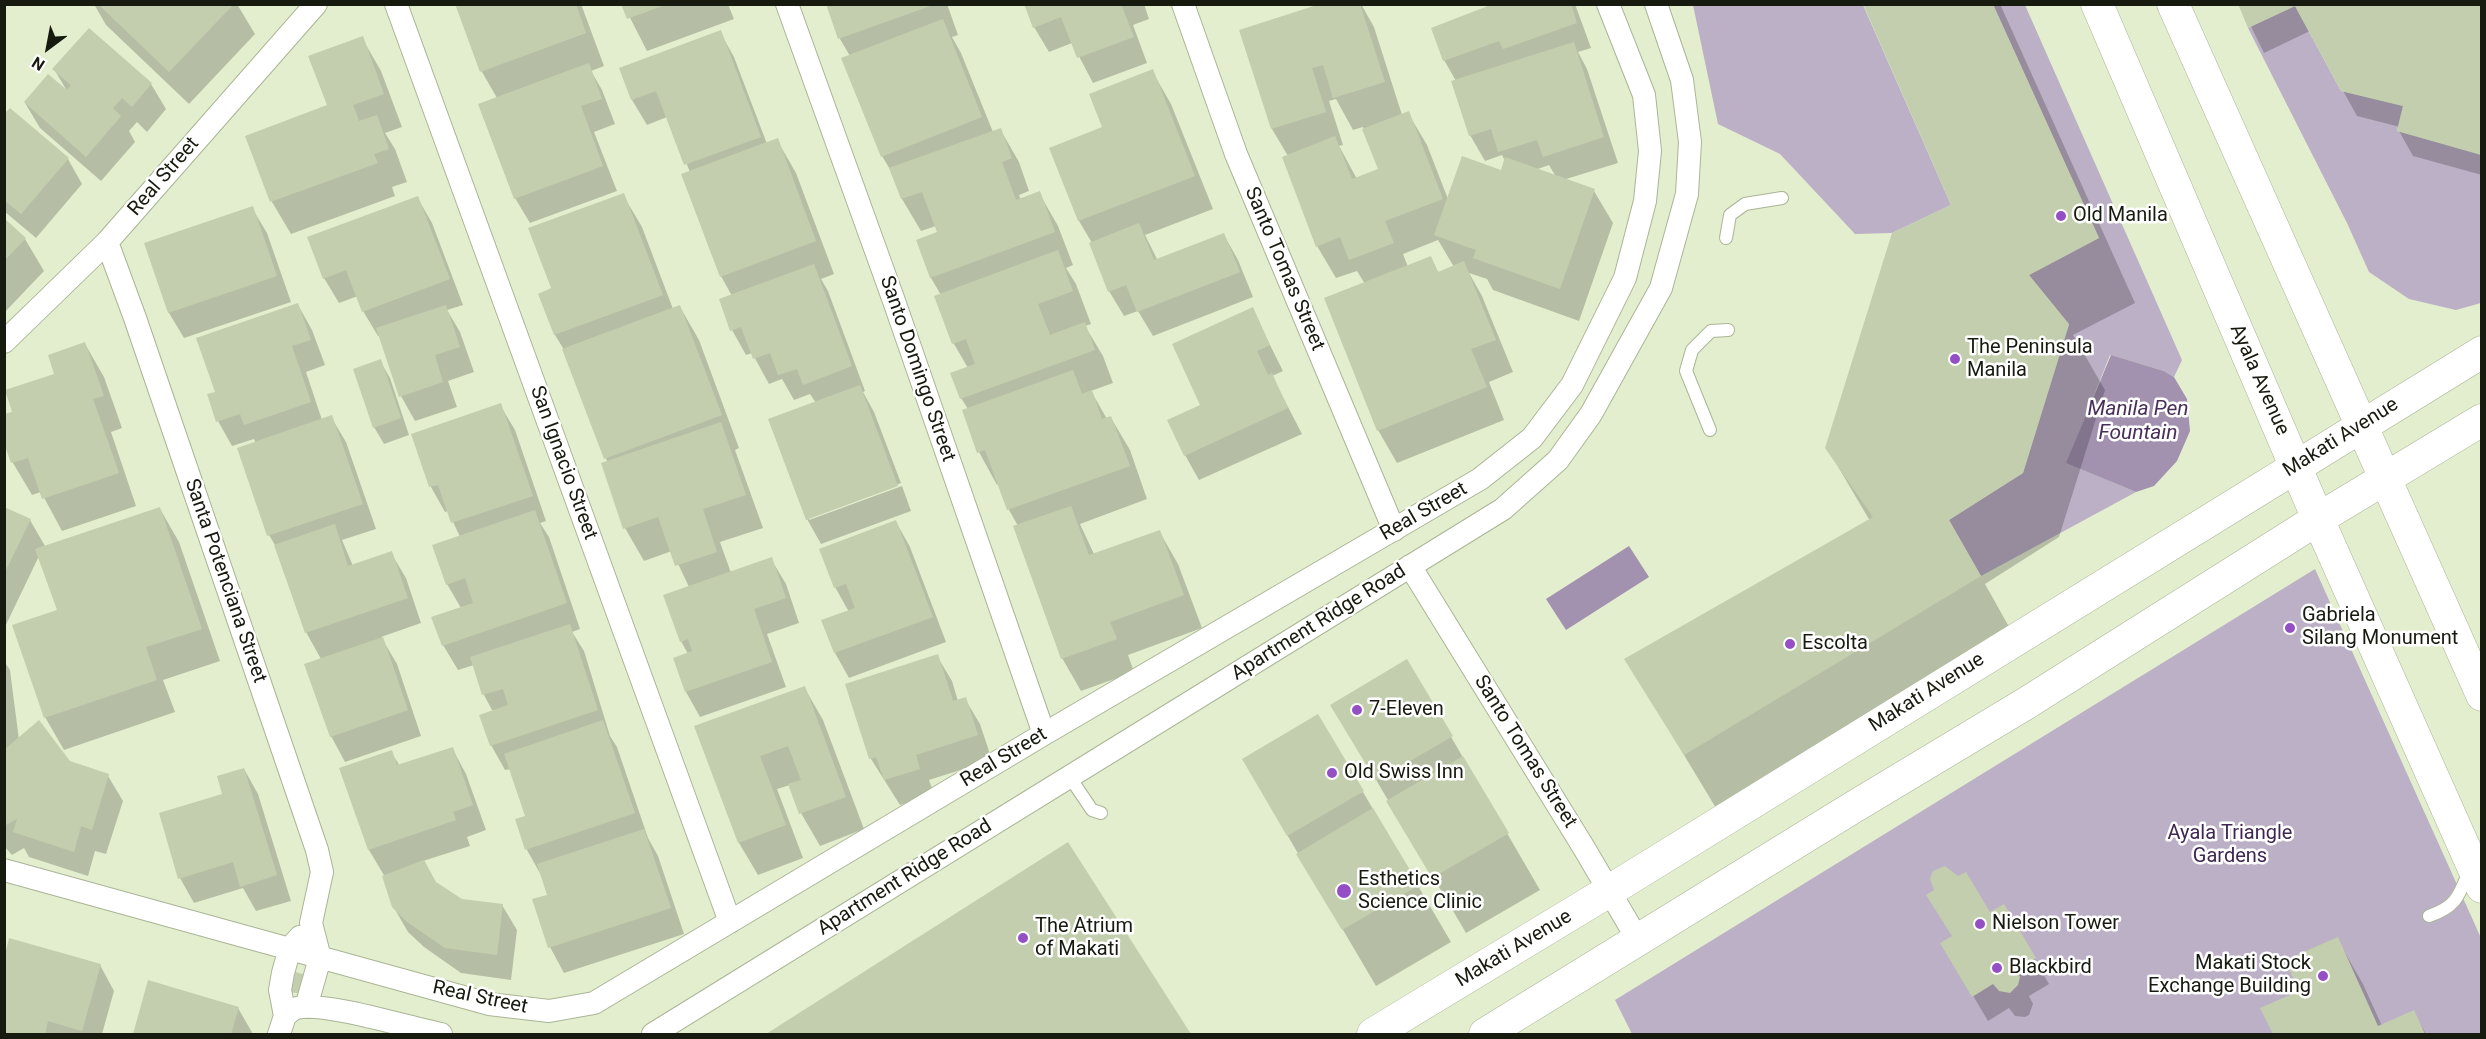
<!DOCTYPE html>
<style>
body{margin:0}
#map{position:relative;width:2486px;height:1039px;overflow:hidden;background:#e3eece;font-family:Roboto,sans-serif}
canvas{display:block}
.frame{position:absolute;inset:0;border:6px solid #171a0f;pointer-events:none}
.north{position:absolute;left:18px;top:18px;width:60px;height:60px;-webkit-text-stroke:4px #fff;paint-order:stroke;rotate:212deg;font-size:16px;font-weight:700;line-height:24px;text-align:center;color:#171a0f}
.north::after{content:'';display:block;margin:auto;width:21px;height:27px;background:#171a0f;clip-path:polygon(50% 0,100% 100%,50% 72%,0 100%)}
</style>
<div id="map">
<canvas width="2486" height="1039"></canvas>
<div class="frame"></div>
<div class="north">N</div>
</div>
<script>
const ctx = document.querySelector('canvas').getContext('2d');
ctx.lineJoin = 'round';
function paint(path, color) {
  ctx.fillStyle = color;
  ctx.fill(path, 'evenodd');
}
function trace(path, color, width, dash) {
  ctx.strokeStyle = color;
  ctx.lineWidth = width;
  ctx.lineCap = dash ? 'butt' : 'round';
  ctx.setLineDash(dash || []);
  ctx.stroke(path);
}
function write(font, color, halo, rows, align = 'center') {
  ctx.font = font + ' Roboto,sans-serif';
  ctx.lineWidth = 5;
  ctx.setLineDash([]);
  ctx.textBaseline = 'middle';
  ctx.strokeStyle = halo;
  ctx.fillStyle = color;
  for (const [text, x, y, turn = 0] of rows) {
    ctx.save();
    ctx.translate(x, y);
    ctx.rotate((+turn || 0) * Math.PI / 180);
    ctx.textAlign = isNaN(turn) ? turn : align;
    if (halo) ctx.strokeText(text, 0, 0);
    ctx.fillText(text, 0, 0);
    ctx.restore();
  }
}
paint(new Path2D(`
 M 1693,5 L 1863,5 L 1951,205 L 1892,233 L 1855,234 L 1780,154 L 1718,124 Z
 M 1993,5 L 2025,5 L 2182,360 L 2174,377 L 2164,371 L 2110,355 L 2067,463 L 2136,492 L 1981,576 L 1949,520 L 2023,473 L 2069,325 L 2029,275 L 2099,238 Z
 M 2295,6 L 2341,91 L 2403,106 L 2397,131 L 2481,155 L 2481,303 L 2456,310 L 2409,299 L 2369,272 L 2347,223 L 2248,28 Z
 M 2315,569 L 2481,938 L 2481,1034 L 1632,1034 L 1615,1000 Z`), '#bcb0c6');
paint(new Path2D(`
 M 2111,355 L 2164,371 L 2174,377 L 2187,399 L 2190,431 L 2177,461 L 2154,486 L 2136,492 L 2066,463 Z
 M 1629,546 L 1649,577 L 1566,630 L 1546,599 Z`), '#a292b0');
paint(new Path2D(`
 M 94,4 L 237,4 L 255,34 L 189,104 L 106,25 Z
 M 456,4 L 581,4 L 604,66 L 591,71 L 602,90 L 615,124 L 594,132 L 617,191 L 530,223 L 515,198 L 497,98 L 482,72 Z
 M 623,4 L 728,4 L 734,19 L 647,51 Z
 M 827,4 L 947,4 L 958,35 L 952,37 L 961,53 L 993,132 L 1000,129 L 1019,162 L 1029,191 L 1019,195 L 1021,200 L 1039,193 L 1058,226 L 1073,265 L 1066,268 L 1076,284 L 1091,324 L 1085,326 L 1103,356 L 1113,383 L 1091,391 L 1107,419 L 1111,418 L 1130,450 L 1147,499 L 1080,524 L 1094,554 L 1159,531 L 1178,564 L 1202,628 L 1128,655 L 1134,672 L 1081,691 L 1062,658 L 1018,526 L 1009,510 L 999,484 L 997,485 L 979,452 L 968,409 L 961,398 L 968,368 L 954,344 L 936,296 L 941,295 L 931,278 L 918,241 L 939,233 L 936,226 L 921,231 L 902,199 L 894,176 L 882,156 L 850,56 L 840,39 Z
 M 1026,4 L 1144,4 L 1149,19 L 1133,25 L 1147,63 L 1093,83 L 1072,43 L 1049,52 L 1034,27 Z
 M 1325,4 L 1361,4 L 1374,27 L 1402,115 L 1408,113 L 1427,145 L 1448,199 L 1502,172 L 1505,161 L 1502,155 L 1485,161 L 1470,135 L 1456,81 L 1444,60 L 1495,4 L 1575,4 L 1591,48 L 1578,52 L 1587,69 L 1618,163 L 1563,180 L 1594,191 L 1613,223 L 1579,321 L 1493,290 L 1487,279 L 1469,273 L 1482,296 L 1513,372 L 1489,382 L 1504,420 L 1397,463 L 1378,430 L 1365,284 L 1357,271 L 1336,278 L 1317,246 L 1288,156 L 1272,129 L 1241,31 ZM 1336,99 L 1353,130 L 1363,127 L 1380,170 L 1357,179 L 1339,146 L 1343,145 L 1329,101 ZM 1549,165 L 1556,177 L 1535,170 ZM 1438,240 L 1454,267 L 1439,273 L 1430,258 L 1408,267 L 1403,254 Z
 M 1864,4 L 2000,4 L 2135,303 L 2073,335 L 2105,390 L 2059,537 L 1985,584 L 2017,641 L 1722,818 L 1626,659 L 1870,521 L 1827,448 L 1953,205 Z
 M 2240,4 L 2482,4 L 2482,175 L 2413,156 L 2399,131 L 2400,127 L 2357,116 L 2310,31 L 2264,53 Z
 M 89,30 L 151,84 L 166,109 L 147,132 L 137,122 L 129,131 L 135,142 L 101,181 L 40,128 L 25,103 L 67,91 L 54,69 Z
 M 720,32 L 734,57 L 767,144 L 777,140 L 796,173 L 834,274 L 821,279 L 828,291 L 865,391 L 863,392 L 874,412 L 901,483 L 809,517 L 809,520 L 902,486 L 911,511 L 821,544 L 807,519 L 816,403 L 810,394 L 794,400 L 782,379 L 769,384 L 752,353 L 746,355 L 732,330 L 732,296 L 721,276 L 690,172 L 667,117 L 647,125 L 632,100 L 621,69 Z
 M 362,38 L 381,71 L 402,127 L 385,133 L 395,149 L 407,182 L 392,187 L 395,196 L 291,234 L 272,202 L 247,136 L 329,106 Z
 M 1152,71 L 1171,104 L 1213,209 L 1145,235 L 1158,261 L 1224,235 L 1238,260 L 1253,297 L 1153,336 L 1138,311 L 1124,316 L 1109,291 L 1092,243 L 1079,221 L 1051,149 L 1104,128 Z
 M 4,116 L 68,159 L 82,184 L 36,238 L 4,211 Z
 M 623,195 L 642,227 L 673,309 L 680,307 L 699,340 L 739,448 L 735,450 L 763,528 L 720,542 L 731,573 L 771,559 L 786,584 L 799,623 L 767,634 L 786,687 L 700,717 L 686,692 L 688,654 L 681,641 L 689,587 L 672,551 L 644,561 L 625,528 L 607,461 L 566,353 L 555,335 L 553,289 Z
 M 417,197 L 432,223 L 463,305 L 447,310 L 460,332 L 474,372 L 448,381 L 457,407 L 415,421 L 401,396 L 380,335 L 378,336 L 363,311 L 358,296 L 339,303 L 324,278 Z
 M 252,208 L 267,233 L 291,302 L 184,338 L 169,313 L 146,244 Z
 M 4,220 L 25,239 L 44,271 L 4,313 Z
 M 298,305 L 312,330 L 325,365 L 306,372 L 322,420 L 331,417 L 346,442 L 376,529 L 342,540 L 353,566 L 391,553 L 406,578 L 421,623 L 381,637 L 397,664 L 421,736 L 345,762 L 331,736 L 321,659 L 306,632 L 278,550 L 269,535 L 255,441 L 254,439 L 232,446 L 218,421 L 216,393 Z
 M 1252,309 L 1283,371 L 1272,376 L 1302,434 L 1199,480 L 1185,455 L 1202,406 Z
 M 85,344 L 104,377 L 122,428 L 111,432 L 136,506 L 62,531 L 41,492 L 32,495 L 13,463 L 4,439 L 14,413 Z
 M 380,361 L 390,378 L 409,435 L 384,444 L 374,427 Z
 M 500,405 L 515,430 L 546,521 L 540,523 L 549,537 L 580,629 L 572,632 L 584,651 L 610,736 L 617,747 L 648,838 L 658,856 L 684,934 L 564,973 L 550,947 L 549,895 L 541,875 L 527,850 L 517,820 L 527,817 L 511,769 L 505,770 L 491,745 L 493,712 L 484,695 L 474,665 L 458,670 L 443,645 L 461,608 L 447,584 L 460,537 L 448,511 L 445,512 L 431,487 L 413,434 Z
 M 5,508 L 30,520 L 45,546 L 160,509 L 179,542 L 220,661 L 163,680 L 175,712 L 64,750 L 45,717 L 59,611 L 39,556 L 4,629 Z
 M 896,522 L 910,547 L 946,642 L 849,678 L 835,653 L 823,621 L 849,612 L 835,587 Z
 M 937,656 L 952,681 L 958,701 L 965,699 L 980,724 L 992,760 L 929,780 L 934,794 L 900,805 L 871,759 L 847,685 Z
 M 4,661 L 10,670 L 19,740 L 69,763 L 108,776 L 123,801 L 106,854 L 95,851 L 88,876 L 29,857 L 24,848 L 12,855 L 4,846 Z
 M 1407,661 L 1540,890 L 1466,933 L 1365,761 Z
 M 804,687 L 823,720 L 864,829 L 820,846 L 801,813 L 790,785 L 777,789 L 803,858 L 758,875 L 739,843 L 696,727 Z
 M 452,748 L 466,774 L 486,830 L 467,837 L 470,846 L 423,861 L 436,883 L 461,900 L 502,905 L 517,930 L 511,980 L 461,973 L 424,947 L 408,932 L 393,906 L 385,877 L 369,850 L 391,752 L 400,766 Z
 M 244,769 L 258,794 L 291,901 L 256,911 L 243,888 L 194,903 L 180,878 L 224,795 Z
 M 1363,792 L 1451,942 L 1376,986 L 1276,816 Z
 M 1068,845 L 1189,1034 L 769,1034 Z
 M 2003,906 L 2049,984 L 2029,996 L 2033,1004 L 2029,1015 L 2025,1017 L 2015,1016 L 2009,1008 L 1988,1021 L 1942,943 Z
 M 2337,939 L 2363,984 L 2382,1026 L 2413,1012 L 2426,1034 L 2274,1034 L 2262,1008 L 2301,992 Z
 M 10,940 L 100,965 L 114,991 L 102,1034 L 4,1034 L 4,961 Z
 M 149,982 L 238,1008 L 253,1034 L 135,1034 Z`), '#0003');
paint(new Path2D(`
 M 98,4 L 234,4 L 169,72 Z
 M 455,4 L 576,4 L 586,33 L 480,72 Z
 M 621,4 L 665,4 L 665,5 L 627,19 Z
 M 826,4 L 932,4 L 933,5 L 838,39 Z
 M 1024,4 L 1121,4 L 1134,37 L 1077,58 L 1061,17 L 1033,28 Z
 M 1320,4 L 1360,4 L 1385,82 L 1333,98 L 1323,65 L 1312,68 L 1326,112 L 1271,129 L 1239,30 Z
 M 1493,4 L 1571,4 L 1577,23 L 1503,49 L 1499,41 L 1443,61 L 1431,28 Z
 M 1863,4 L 1993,4 L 2099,238 L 2029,275 L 2069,324 L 2023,473 L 1949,520 L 1981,576 L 1684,755 L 1624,659 L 1873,517 L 1825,448 L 1892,233 L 1951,205 Z
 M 2238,4 L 2482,4 L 2482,155 L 2397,131 L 2403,106 L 2341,91 L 2295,6 L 2248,28 Z
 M 943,19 L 982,117 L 881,157 L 841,58 Z
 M 89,28 L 152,83 L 132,107 L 122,98 L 113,108 L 121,116 L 86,157 L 24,102 L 48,74 L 67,90 L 71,85 L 52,69 Z
 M 721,30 L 761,137 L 684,165 L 656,91 L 631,100 L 619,68 Z
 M 363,36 L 384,94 L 353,105 L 359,121 L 377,115 L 389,149 L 374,154 L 378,163 L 270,202 L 245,136 L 327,105 L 308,56 Z
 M 1574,42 L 1604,137 L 1543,157 L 1537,140 L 1498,152 L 1491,129 L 1469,136 L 1451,81 Z
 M 589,63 L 602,99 L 581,106 L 603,166 L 514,199 L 478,104 Z
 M 1153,69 L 1195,176 L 1078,221 L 1049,148 L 1102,127 L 1089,94 Z
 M 10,108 L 69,158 L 21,214 L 4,200 L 4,114 Z
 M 1409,111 L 1443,199 L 1385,221 L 1394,243 L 1349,260 L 1340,237 L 1316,247 L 1282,157 L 1335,136 L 1352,179 L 1378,169 L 1362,129 Z
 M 1001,128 L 1012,158 L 1002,162 L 1016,200 L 1040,191 L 1055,232 L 930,278 L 916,240 L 937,232 L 922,192 L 901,199 L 889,168 Z
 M 778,138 L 816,241 L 720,277 L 681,174 Z
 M 1462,156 L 1501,170 L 1505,157 L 1595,189 L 1560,289 L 1473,258 L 1476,250 L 1434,235 Z
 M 624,193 L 663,295 L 554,335 L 538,294 L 551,288 L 528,228 Z
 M 418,196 L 450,279 L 362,312 L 346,270 L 323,279 L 307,237 Z
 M 253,206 L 277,276 L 168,313 L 144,243 Z
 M 4,218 L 26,238 L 4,261 Z
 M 1139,223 L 1154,260 L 1224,233 L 1240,272 L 1137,312 L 1126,285 L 1108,292 L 1089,243 Z
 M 1058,250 L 1073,291 L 1038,304 L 1050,335 L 1085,322 L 1095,350 L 960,399 L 950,373 L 975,364 L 966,339 L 952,344 L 934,296 Z
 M 1431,256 L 1438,272 L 1464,261 L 1496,340 L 1471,349 L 1487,387 L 1377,431 L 1324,298 Z
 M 814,264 L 852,366 L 803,385 L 797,369 L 778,375 L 770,353 L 753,359 L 741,327 L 730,331 L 719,299 Z
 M 298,303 L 311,340 L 292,346 L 311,402 L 244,425 L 240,414 L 216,422 L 207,394 L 215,392 L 196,338 Z
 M 446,305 L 460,347 L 435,355 L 443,382 L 399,397 L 376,328 Z
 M 680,305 L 722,415 L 604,459 L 562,349 Z
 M 1253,307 L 1270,345 L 1257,351 L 1268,375 L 1272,373 L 1288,408 L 1184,456 L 1167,420 L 1200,405 L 1172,344 Z
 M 85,342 L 104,396 L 93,399 L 119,473 L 42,499 L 28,458 L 11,463 L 4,443 L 4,414 L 12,412 L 5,390 L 54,374 L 48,355 Z
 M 381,359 L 401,418 L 373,428 L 353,369 Z
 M 1073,370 L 1082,394 L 1092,390 L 1102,419 L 1111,416 L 1130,466 L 1007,510 L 985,450 L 977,453 L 962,410 Z
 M 860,385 L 898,486 L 806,520 L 768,419 Z
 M 501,403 L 533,496 L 451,523 L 438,485 L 429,487 L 411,434 Z
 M 332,415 L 363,504 L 267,536 L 237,448 Z
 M 721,422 L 746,495 L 703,509 L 717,552 L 675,566 L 658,517 L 623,529 L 601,463 Z
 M 1071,506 L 1089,555 L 1160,530 L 1184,595 L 1110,622 L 1117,639 L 1061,659 L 1013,526 Z
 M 4,507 L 31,519 L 4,574 Z
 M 160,507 L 202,629 L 146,647 L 157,680 L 44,718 L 12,625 L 57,610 L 35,549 Z
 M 535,510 L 567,603 L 442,646 L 431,617 L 473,603 L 465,578 L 446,585 L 432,545 Z
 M 896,520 L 933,617 L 834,653 L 821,620 L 855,608 L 846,584 L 834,588 L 819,549 Z
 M 335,524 L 348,566 L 392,551 L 408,598 L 305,633 L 274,545 Z
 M 772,557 L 786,598 L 754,609 L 772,662 L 685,692 L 673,658 L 692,651 L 688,639 L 680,642 L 663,595 Z
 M 570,624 L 598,710 L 490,746 L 479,715 L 508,705 L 503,689 L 482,695 L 470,657 Z
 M 383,637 L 408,710 L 330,737 L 304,664 Z
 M 938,654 L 953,701 L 966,697 L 978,735 L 916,755 L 920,769 L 884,780 L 876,757 L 869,759 L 845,684 Z
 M 1407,659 L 1453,736 L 1376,781 L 1330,705 Z
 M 805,686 L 846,797 L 799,814 L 788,784 L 801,780 L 788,746 L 760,756 L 786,825 L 738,843 L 694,726 Z
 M 1318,714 L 1364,791 L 1287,836 L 1242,759 Z
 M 39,720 L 70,761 L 109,774 L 92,830 L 81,826 L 74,852 L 13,832 L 17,819 L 4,826 L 4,750 Z
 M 603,720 L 635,813 L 525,850 L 515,819 L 525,816 L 504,754 Z
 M 453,747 L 473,805 L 453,812 L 456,820 L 368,850 L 339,768 L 392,750 L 397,765 Z
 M 1463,756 L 1509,833 L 1432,878 L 1386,801 Z
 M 244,768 L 277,875 L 240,887 L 233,862 L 178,879 L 159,813 L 222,794 L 217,776 Z
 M 1373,808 L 1419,885 L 1342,930 L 1296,854 Z
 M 644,829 L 671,908 L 548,948 L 532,899 L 547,895 L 537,864 Z
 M 1068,842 L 1191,1034 L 766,1034 Z
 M 424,860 L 436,882 L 462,899 L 503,904 L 497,955 L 445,948 L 407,922 L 392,907 L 382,876 Z
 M 1945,866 L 1958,876 L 1966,872 L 1990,912 L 2004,904 L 2036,958 L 2016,970 L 2020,977 L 2018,985 L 2010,993 L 1999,991 L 1993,984 L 1972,997 L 1940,943 L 1952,936 L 1926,895 L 1934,890 L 1930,879 L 1933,871 Z
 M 2338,937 L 2378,1026 L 2414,1010 L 2425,1034 L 2273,1034 L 2260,1008 L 2299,991 L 2285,960 Z
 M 9,938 L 101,964 L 82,1031 L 48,1021 L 45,1034 L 5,1034 L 5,955 Z
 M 295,972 L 307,975 L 302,994 L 290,992 Z
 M 148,980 L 239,1007 L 231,1034 L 133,1034 Z`), '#c3ceae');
const service = new Path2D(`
 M 1726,238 L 1730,215 L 1745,204 L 1782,198
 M 1710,430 L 1686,371 L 1692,350 L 1711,331 L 1728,330
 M 1069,776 L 1092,810 L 1101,813
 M 2429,916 C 2456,907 2459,896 2469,871`);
const minor = new Path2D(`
 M 396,4 L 730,922
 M 787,4 L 894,301 L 1044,734
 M 1183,4 L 1236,154 L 1394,530
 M 107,242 L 135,318 L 317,850 L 322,872 L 311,923 L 320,958 L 306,1007
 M 4,342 L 107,242 L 316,4
 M 1410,566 L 1584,848 L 1638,940
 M 4,870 L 489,1004 L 549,1011 L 594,1003 L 1044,734 L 1480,479 L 1532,438 L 1572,385 L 1625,278 L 1645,201 L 1650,151 L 1644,95 L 1608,4
 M 285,1016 C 289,1013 292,1009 297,1008 C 323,1001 410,1028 441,1034
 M 279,1034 L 285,1016 L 280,990 L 283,973 L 290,948 L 300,937
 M 653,1034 L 1503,509 L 1558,460 L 1591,414 L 1661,288 L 1687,194 L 1690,142 L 1682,80 L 1656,4`);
const secondary = new Path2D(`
 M 2097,4 L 2318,519 L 2482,887
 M 2173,4 L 2482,695
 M 1373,1034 L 1609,891 L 2482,352
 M 1485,1034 L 1852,808 L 2025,704 L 2318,519 L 2482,420`);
trace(service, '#aab596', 14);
trace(minor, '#aab596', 24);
trace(secondary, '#aab596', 33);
trace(service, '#fff', 12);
trace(minor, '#fff', 22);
trace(secondary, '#fff', 32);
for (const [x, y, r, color] of [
 [2061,216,6,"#944fc4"],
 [1955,359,6,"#944fc4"],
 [2290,628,6,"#944fc4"],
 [1790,644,6,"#944fc4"],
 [1357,710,6,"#944fc4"],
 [1332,773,6,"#944fc4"],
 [1344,891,8,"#944fc4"],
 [1980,924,6,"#944fc4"],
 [1023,938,6,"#944fc4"],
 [1997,968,6,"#944fc4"],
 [2323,976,6,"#944fc4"]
]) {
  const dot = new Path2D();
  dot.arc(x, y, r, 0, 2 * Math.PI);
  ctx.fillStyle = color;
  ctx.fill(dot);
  trace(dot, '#fff', 2);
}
write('20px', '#171a0f', '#fff', [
 ["Real Street",164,177,-49],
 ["Santo Tomas Street",1284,269,67],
 ["Santo Domingo Street",917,369,71],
 ["Ayala Avenue",2259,380,66],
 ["Makati Avenue",2341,438,-32],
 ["San Ignacio Street",563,463,70],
 ["Real Street",1424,512,-30],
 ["Santa Potenciana Street",225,581,71],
 ["Apartment Ridge Road",1319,623,-32],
 ["Makati Avenue",1927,693,-32],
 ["Santo Tomas Street",1525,752,58],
 ["Real Street",1004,758,-31],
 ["Apartment Ridge Road",905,878,-32],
 ["Makati Avenue",1514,949,-31],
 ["Real Street",480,998,12]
]);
write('20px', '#171a0f', '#fff', [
 ["Old Manila",2073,216],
 ["The Peninsula",1967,348],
 ["Manila",1967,371],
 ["Gabriela",2302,616],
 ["Silang Monument",2302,639],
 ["Escolta",1802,644],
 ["7-Eleven",1369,710],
 ["Old Swiss Inn",1344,773],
 ["Esthetics",1358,880],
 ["Science Clinic",1358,903],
 ["Nielson Tower",1992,924],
 ["The Atrium",1035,927],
 ["of Makati",1035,950],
 ["Makati Stock",2311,964,"right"],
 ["Exchange Building",2311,987,"right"],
 ["Blackbird",2009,968]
], 'left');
write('20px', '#3f2751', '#fff', [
 ["Ayala Triangle",2230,834],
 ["Gardens",2230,857]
]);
write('italic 21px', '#482f5a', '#fff', [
 ["Manila Pen",2138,410],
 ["Fountain",2138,434]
]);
</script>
